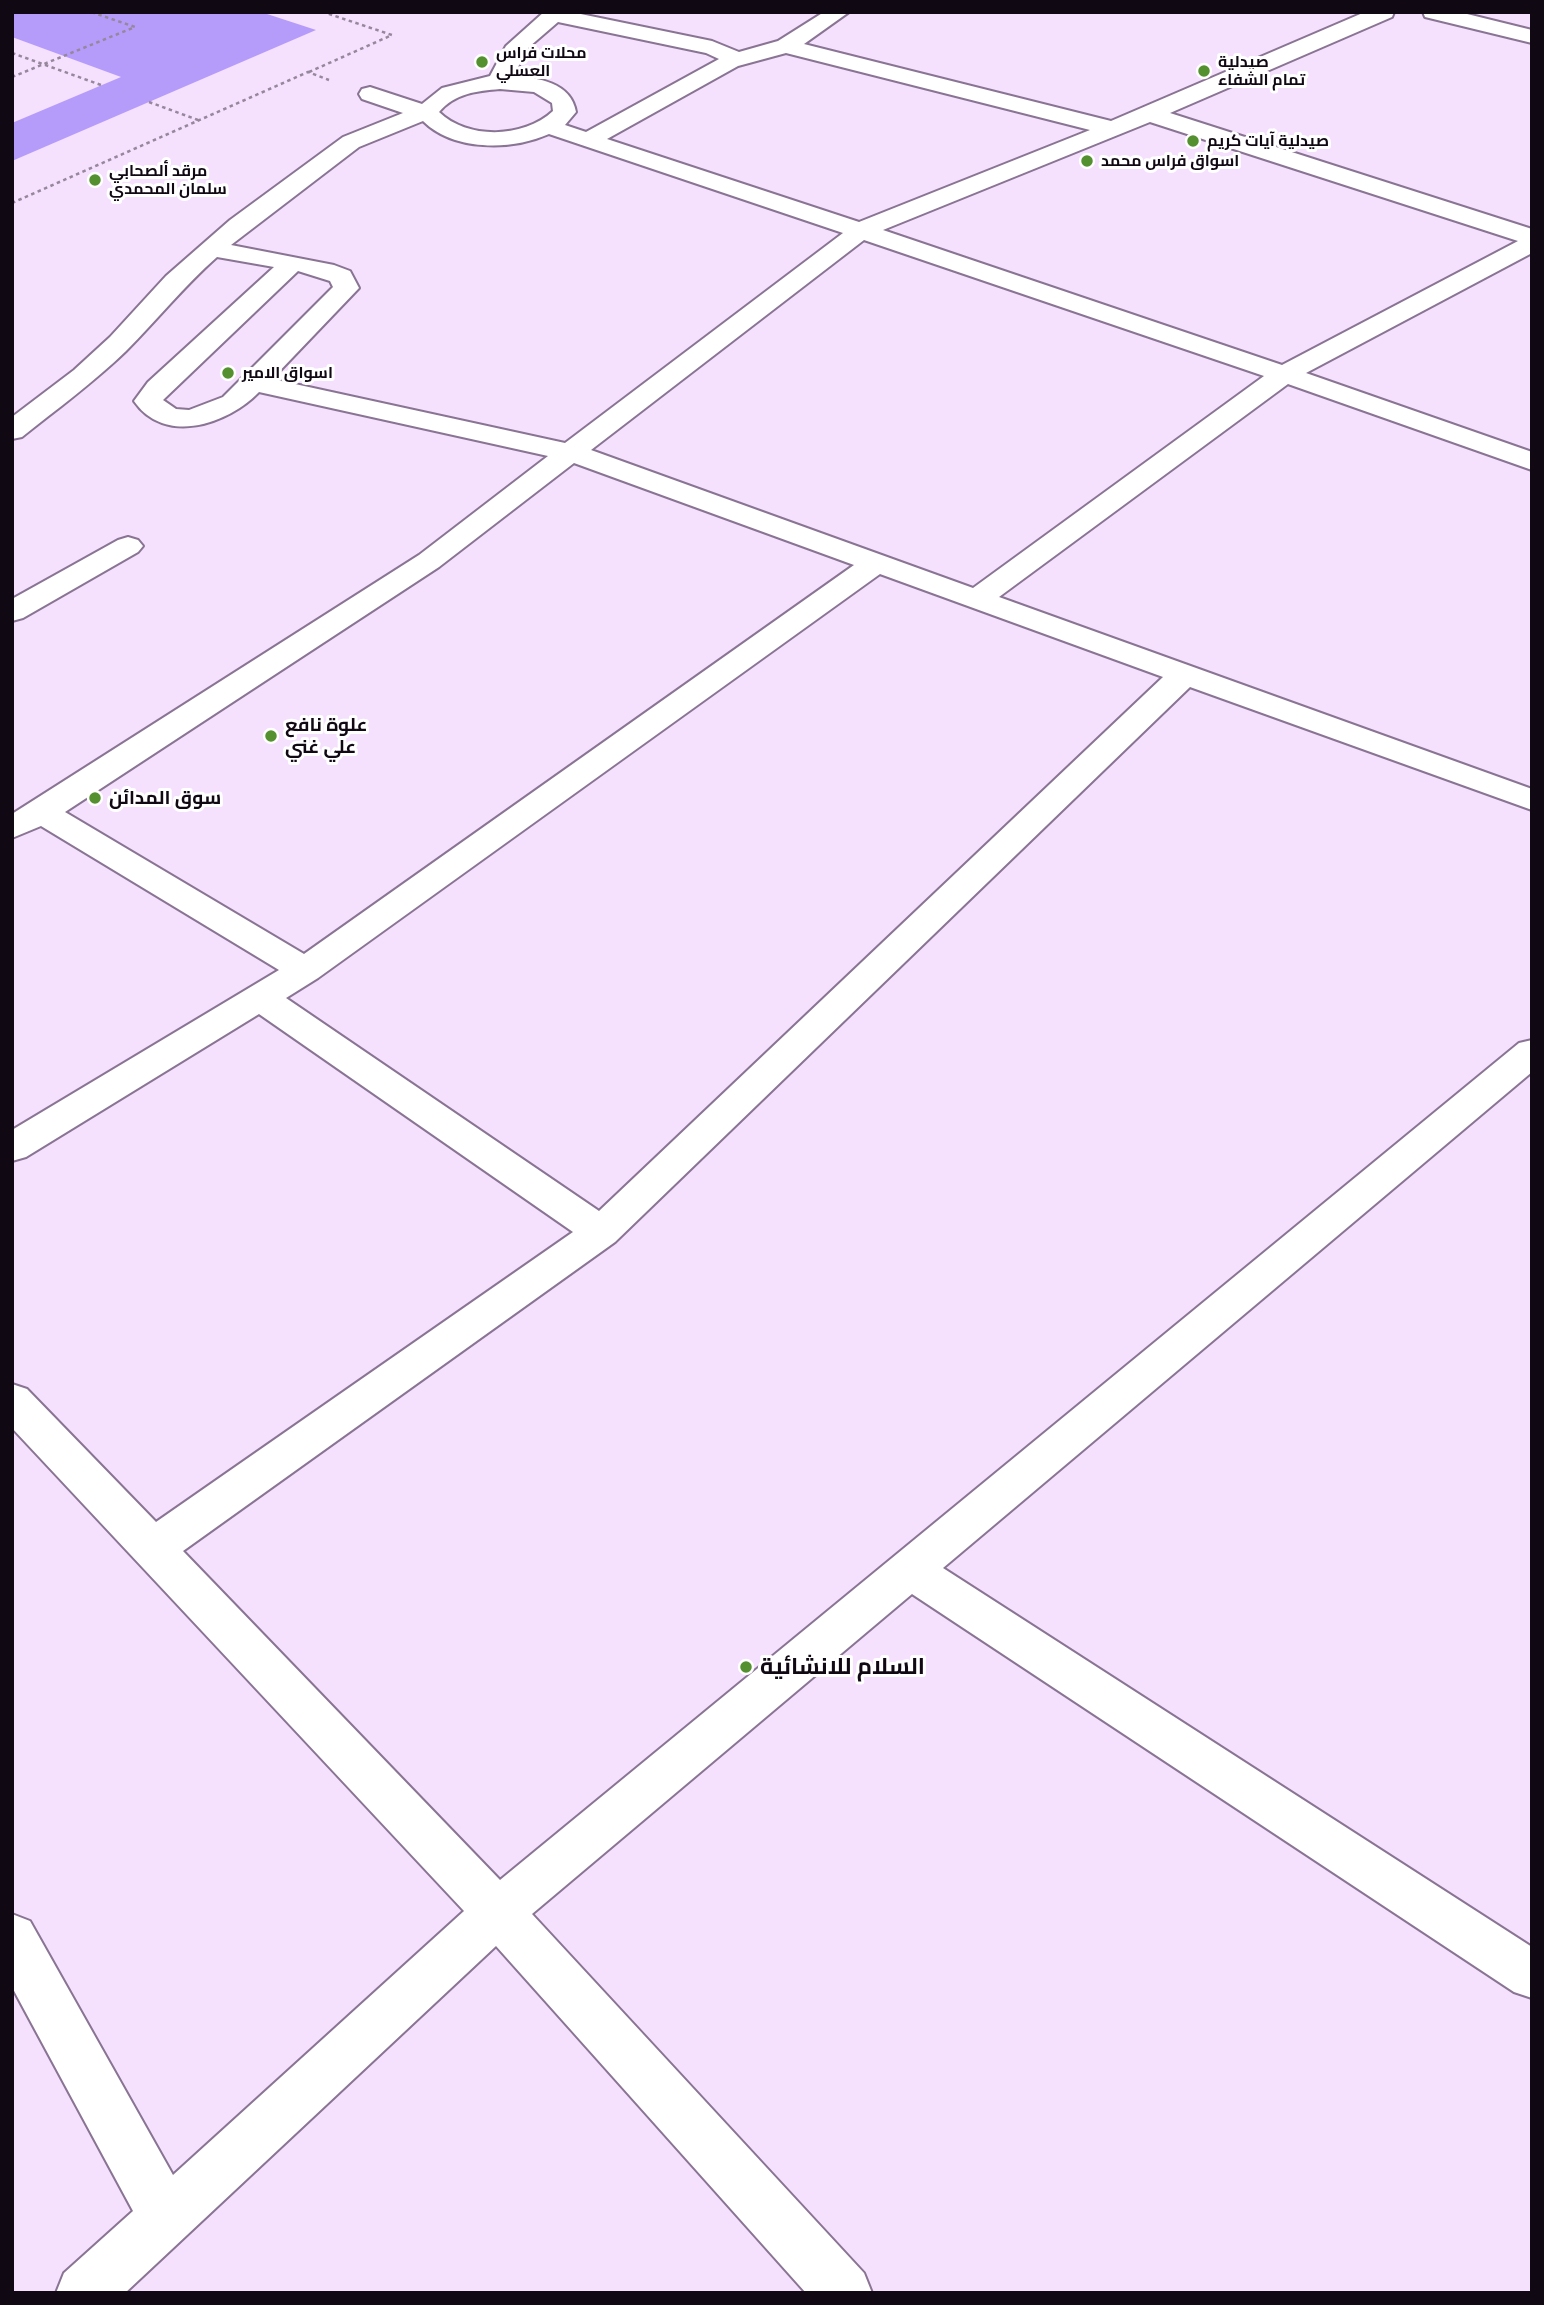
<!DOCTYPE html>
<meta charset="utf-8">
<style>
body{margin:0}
#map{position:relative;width:1544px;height:2305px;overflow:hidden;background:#f5e0fd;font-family:"Public Sans",sans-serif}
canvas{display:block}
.frame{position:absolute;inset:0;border:14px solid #100813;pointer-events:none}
</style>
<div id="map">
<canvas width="1544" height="2305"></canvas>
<div class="frame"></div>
</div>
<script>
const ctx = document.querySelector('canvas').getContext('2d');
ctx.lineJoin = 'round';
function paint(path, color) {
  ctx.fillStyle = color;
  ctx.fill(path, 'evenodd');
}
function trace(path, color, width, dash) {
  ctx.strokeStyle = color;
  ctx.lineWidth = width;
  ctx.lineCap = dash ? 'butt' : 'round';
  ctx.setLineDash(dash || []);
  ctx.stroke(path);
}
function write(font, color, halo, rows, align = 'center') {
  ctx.font = font + ' "Public Sans",Cairo,sans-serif';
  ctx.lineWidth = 6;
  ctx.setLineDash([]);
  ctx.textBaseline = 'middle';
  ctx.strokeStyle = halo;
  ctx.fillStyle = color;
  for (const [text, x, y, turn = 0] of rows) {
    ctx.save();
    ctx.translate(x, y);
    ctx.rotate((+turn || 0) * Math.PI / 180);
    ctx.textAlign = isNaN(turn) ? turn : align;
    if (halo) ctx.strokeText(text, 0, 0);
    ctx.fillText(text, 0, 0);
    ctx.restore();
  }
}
paint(new Path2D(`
 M 12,12 L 261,12 L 316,30 L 12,161 L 12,123 L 121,77 L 12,37 Z`), '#b69cfa');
const minor = new Path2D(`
 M 544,12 L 571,12 L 712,41 L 739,52 L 778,41 L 824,12 L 849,12 L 804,44 L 1111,121 L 1365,12 L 1394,12 L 1392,17 L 1170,113 L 1532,229 L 1532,253 L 1306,373 L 1532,452 L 1532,470 L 1288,384 L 999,597 L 1532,789 L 1532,810 L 1190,687 L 615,1242 L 183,1551 L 500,1880 L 1519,1043 L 1532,1040 L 1532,1072 L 943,1568 L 1532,1947 L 1532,1998 L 1514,1992 L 912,1594 L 532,1914 L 864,2273 L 872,2293 L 806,2293 L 496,1946 L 125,2293 L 56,2293 L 64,2273 L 133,2211 L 12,1987 L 12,1914 L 30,1921 L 173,2175 L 464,1911 L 12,1428 L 12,1384 L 27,1389 L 156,1522 L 573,1232 L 259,1014 L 26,1157 L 12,1161 L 12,1130 L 279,970 L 41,826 L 12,838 L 12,814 L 419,555 L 548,456 L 259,392 C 228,424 165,446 134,401 L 148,382 L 274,267 L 217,257 C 184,286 157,320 126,351 C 94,382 57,409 22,437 L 12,439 L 12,417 L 74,370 L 110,337 L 166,276 L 230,220 L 343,137 L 403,113 L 362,99 L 359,94 L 362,89 L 370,87 L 422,104 L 442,88 L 490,76 L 506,46 ZM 558,22 L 706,53 L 719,59 L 586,132 L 565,125 L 576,112 C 571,82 538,78 513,76 L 529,47 ZM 786,53 L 1090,130 L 859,222 L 607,139 L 738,66 ZM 500,89 L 534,92 L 552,103 L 553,111 C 524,138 468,140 439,112 C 455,93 477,91 500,89 ZM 423,121 C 453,151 511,151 549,134 L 843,233 L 565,443 L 272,379 L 359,288 L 350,271 L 334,265 L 231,245 L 359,147 ZM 1150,122 L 1518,241 L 1282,365 L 883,230 ZM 864,240 L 1264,376 L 973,588 L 591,450 ZM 298,271 L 330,281 L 333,287 L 223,397 L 189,410 L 176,409 L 163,400 ZM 574,463 L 854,565 L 304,954 L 65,812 L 439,567 ZM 880,574 L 1163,677 L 599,1211 L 286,998 L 318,978 Z
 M 1423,12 L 1459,12 L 1532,30 L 1532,43 L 1425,17 Z
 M 128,537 L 138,540 L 143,546 L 138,552 L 23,618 L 12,621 L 12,599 L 118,540 Z`);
trace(minor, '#8a7494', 4);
trace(new Path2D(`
 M 12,53 L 101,85
 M 309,72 L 392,35 L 323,12
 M 12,77 L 135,27 L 91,12
 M 149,102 L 198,120
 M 12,203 L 308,72 L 329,80`), '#96879c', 2.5, [3.5, 3.5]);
paint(minor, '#fff');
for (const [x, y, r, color] of [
 [482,62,7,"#549030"],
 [1204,71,7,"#549030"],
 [1193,141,7,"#549030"],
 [1087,161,7,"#549030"],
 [95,180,7,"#549030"],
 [228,373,7,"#549030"],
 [271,736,7,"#549030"],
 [95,798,7,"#549030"],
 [746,1667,7,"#549030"]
]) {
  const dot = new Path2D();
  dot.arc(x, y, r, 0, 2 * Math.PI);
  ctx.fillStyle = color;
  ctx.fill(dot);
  trace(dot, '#fff', 2.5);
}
write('bold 16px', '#100813', '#fff', [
 ["محلات فراس",496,53],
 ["العسلي",496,71],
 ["صيدلية",1218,62],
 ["تمام الشفاء",1218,80],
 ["صيدلية آيات كريم",1207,141],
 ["اسواق فراس محمد",1101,161],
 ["مرقد ألصحابي",109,171],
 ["سلمان المحمدي",109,189],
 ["اسواق الامير",242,373]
], 'left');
write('bold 19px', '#100813', '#fff', [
 ["علوة نافع",285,725],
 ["علي غني",285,747],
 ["سوق المدائن",109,798]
], 'left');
write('bold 23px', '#100813', '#fff', [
 ["السلام للانشائية",760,1667]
], 'left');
</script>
